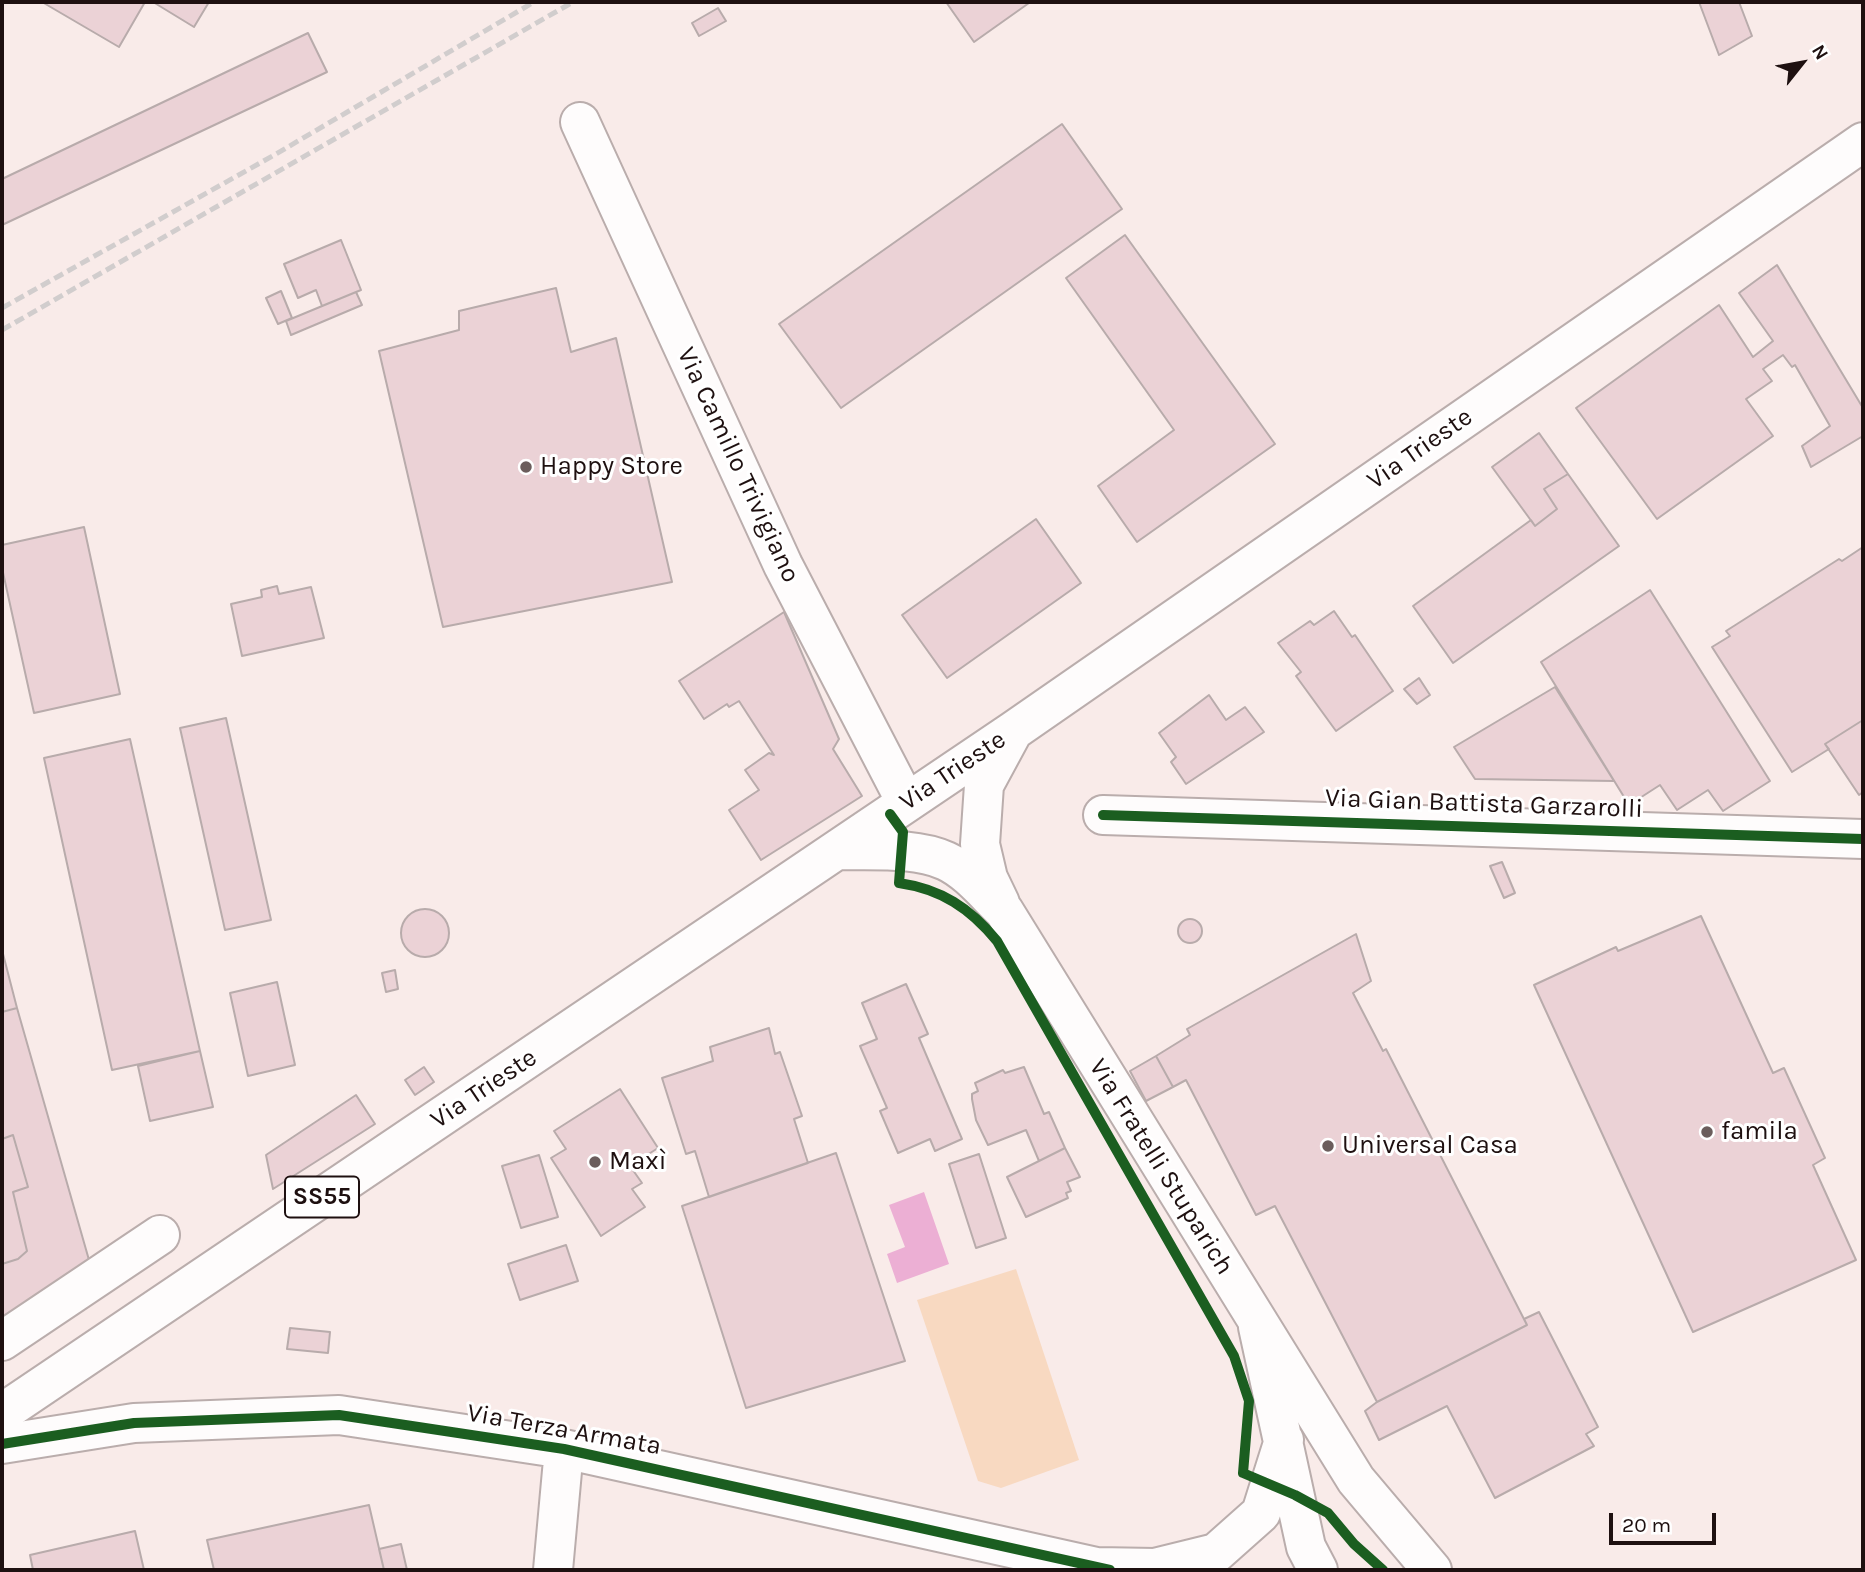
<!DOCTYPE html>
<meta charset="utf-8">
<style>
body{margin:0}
#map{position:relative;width:1865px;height:1572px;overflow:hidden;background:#f9ebe9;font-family:Karla,sans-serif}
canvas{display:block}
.frame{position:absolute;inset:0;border:4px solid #1e1010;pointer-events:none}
.north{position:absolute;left:1767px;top:28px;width:70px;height:70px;-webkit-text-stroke:5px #fff;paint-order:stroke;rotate:59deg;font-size:19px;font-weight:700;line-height:28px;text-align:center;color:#1e1010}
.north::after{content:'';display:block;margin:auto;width:24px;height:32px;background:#1e1010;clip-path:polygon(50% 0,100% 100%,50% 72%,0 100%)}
.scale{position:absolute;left:1609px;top:1513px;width:107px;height:32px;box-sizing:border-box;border:4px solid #1e1010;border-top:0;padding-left:9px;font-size:21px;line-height:24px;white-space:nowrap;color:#1e1010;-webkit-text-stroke:5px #fff;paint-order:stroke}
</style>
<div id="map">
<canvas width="1865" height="1572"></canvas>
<div class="frame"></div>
<div class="north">N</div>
<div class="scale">20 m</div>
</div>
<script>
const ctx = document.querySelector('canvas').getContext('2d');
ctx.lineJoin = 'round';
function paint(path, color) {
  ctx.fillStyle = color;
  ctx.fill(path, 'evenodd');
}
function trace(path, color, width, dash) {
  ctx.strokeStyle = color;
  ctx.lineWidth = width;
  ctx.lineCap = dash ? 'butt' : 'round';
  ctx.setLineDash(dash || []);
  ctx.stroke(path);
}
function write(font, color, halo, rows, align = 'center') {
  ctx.font = font + ' Karla,sans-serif';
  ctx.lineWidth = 6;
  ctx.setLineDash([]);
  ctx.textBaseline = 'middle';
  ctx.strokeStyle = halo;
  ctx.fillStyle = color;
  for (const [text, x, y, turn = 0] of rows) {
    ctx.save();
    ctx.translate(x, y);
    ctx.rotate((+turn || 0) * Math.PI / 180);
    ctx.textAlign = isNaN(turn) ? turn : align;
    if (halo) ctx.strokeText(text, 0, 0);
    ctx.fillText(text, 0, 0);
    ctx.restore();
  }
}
paint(new Path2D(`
 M 1016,1269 L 1079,1460 L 1001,1488 L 978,1481 L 917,1300 Z`), '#f8d9c1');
paint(new Path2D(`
 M 924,1192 L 949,1264 L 897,1283 L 887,1254 L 905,1247 L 889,1205 Z`), '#ecafd4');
const building = new Path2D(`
 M 42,2 L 145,2 L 119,47 Z
 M 153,2 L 209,2 L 194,27 Z
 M 946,2 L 1029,2 L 1029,3 L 974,42 Z
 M 1699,2 L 1739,2 L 1752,36 L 1719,55 Z
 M 718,8 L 726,21 L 699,36 L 692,23 Z
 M 308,33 L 327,72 L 2,225 L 2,179 Z
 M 1062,124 L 1122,209 L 841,408 L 779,324 Z
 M 1125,235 L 1275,444 L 1137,542 L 1098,486 L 1174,430 L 1066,278 Z
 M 341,240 L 361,290 L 322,306 L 316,290 L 298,298 L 284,264 Z
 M 1777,265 L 1863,408 L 1863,436 L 1811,467 L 1802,446 L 1830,426 L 1795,365 L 1792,367 L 1783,355 L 1763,369 L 1772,381 L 1746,399 L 1773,436 L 1657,519 L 1576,408 L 1719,305 L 1753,357 L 1773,341 L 1739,293 Z
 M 556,288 L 571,352 L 616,338 L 672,582 L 443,627 L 379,351 L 459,330 L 459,311 Z
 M 281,291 L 292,318 L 278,324 L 266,298 Z
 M 356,292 L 362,305 L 291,335 L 286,321 Z
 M 1539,433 L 1568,474 L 1544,489 L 1557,509 L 1535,526 L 1492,467 Z
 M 1568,474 L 1619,546 L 1453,663 L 1413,606 L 1531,520 L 1535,526 L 1557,509 L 1544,489 Z
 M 1036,519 L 1081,583 L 947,678 L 902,615 Z
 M 84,527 L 120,694 L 34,713 L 2,568 L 2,545 Z
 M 1863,547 L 1863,720 L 1825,744 L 1829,749 L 1792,772 L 1712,647 L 1730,636 L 1726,631 L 1839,559 L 1842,561 Z
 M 277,586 L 279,594 L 311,587 L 324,638 L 242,656 L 231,604 L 262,597 L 261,590 Z
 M 1650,590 L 1770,781 L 1723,811 L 1708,790 L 1677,810 L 1660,785 L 1629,805 L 1541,662 Z
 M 1334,611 L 1352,637 L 1355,635 L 1393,691 L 1336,731 L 1296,676 L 1301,672 L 1278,643 L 1310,621 L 1314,625 Z
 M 784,612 L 839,739 L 833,749 L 862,796 L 761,860 L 729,810 L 759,790 L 745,770 L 769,753 L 774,755 L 739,701 L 729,707 L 727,704 L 704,719 L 679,681 Z
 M 1419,678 L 1430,695 L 1417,704 L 1404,689 Z
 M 1555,687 L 1614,781 L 1475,779 L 1454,747 Z
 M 1209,695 L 1226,720 L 1245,707 L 1264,732 L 1186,784 L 1171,762 L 1176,757 L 1159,733 Z
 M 226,718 L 271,920 L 225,930 L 180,728 Z
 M 1863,720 L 1863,792 L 1859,795 L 1825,744 Z
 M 130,739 L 200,1051 L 112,1070 L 44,758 Z
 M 1502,862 L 1515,893 L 1504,898 L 1490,866 Z
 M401 933a24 24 0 1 1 48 0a24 24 0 1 1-48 0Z
 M 1701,916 L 1773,1073 L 1784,1068 L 1825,1158 L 1813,1165 L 1856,1260 L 1693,1332 L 1534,985 L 1616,947 L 1618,951 Z
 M1178 931a12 12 0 1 1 24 0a12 12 0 1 1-24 0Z
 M 1356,934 L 1371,981 L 1353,993 L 1383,1051 L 1386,1049 L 1527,1325 L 1377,1402 L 1275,1206 L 1256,1215 L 1186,1080 L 1173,1087 L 1156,1056 L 1190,1035 L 1187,1029 Z
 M 2,950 L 17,1008 L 2,1012 Z
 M 395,970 L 398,989 L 386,992 L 382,973 Z
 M 277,982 L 295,1065 L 248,1076 L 230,993 Z
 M 906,984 L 928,1034 L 919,1038 L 962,1139 L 935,1151 L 930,1139 L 898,1153 L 880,1111 L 887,1108 L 860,1046 L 877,1039 L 862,1003 Z
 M 17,1008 L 91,1267 L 2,1326 L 2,1264 L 18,1259 L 27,1251 L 13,1192 L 28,1187 L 13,1135 L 2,1139 L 2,1012 Z
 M 769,1028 L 775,1054 L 780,1052 L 802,1116 L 794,1119 L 808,1163 L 709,1197 L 695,1151 L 686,1154 L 662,1078 L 713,1061 L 710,1047 Z
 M 200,1051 L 213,1107 L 150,1121 L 138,1066 Z
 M 1156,1056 L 1173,1087 L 1146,1101 L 1130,1071 Z
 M 424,1067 L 434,1082 L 415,1095 L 405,1080 Z
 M 1024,1067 L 1044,1114 L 1049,1112 L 1065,1148 L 1039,1161 L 1026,1130 L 988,1145 L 976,1120 L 972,1099 L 972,1094 L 978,1091 L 975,1083 L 1003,1070 L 1005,1073 Z
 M 620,1089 L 658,1148 L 630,1166 L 642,1183 L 632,1189 L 645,1207 L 601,1236 L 551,1158 L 566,1149 L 554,1131 Z
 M 356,1095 L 375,1124 L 273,1189 L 266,1155 Z
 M 13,1135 L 28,1187 L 13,1192 L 27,1251 L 18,1259 L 2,1264 L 2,1139 Z
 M 1065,1148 L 1080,1177 L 1067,1182 L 1071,1191 L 1066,1193 L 1068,1198 L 1026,1217 L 1007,1177 Z
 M 836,1153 L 905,1361 L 746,1408 L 682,1206 Z
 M 979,1154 L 1006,1238 L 976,1248 L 949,1164 Z
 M 539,1155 L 558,1217 L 521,1228 L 502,1166 Z
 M 566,1245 L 578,1281 L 520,1300 L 508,1264 Z
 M 1539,1312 L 1598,1427 L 1586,1434 L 1594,1446 L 1495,1498 L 1447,1406 L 1379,1440 L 1365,1411 L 1377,1402 L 1527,1325 L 1524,1319 Z
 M 290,1328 L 330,1332 L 328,1353 L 287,1349 Z
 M 369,1505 L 384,1570 L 214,1570 L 207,1540 Z
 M 135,1531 L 144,1570 L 33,1570 L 30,1555 Z
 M 401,1544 L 407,1570 L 384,1570 L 379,1549 Z`);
paint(building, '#ebd2d6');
trace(building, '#b8abab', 2);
const minor = new Path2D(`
 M 580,122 L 783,565 L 906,802
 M 1103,815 L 1863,839
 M 1258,1327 L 1306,1547 L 1318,1570
 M 2,1341 L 160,1235
 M 2,1444 L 134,1423 L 339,1415 L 564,1449 L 1110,1570
 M 1097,1567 L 1155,1568 L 1216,1553 L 1261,1513 L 1284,1440
 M 553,1570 L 564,1449`);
const major = new Path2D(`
 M 838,850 C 872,851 915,847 946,861 C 968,871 987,895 1004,911 L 1356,1480 L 1432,1570
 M 1000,903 L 988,878 L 980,844 L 984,785 L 1011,735
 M 2,1413 L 1013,731 L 1863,142`);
trace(minor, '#baadac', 42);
trace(major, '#baadac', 42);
trace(minor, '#fefcfc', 38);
trace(major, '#fefcfc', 38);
trace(new Path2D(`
 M 2,308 L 276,154 L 534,2
 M 2,330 L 573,2`), '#d1cdcd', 5, [10, 5]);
trace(new Path2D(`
 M 890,814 L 903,832 L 899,883 C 941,889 970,908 997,941 L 1234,1356 L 1249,1401 L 1243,1473 L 1295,1495 L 1328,1513 L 1354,1544 L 1383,1570
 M 1103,815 L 1863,839
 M 2,1444 L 134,1423 L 339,1415 L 564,1449 L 1110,1570`), '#1b5e20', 10);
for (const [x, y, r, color] of [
 [526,467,7,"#6b5d5c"],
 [1707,1132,7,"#6b5d5c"],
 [1328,1146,7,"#6b5d5c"],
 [595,1162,7,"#6b5d5c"]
]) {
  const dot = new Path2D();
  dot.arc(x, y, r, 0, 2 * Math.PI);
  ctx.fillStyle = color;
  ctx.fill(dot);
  trace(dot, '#fff', 2.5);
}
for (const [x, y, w] of [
 [322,1197,74]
]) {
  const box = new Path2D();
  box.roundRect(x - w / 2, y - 20.5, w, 41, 5);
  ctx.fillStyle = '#fff';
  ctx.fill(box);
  trace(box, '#1e1010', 2);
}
write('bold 24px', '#1e1010', null, [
 ["SS55",322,1197]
]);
write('26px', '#1e1010', '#fff', [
 ["Via Trieste",1420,449,-35],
 ["Via Camillo Trivigiano",738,465,65],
 ["Via Trieste",953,771,-34],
 ["Via Gian Battista Garzarolli",1484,804,2],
 ["Via Trieste",484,1089,-34],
 ["Via Fratelli Stuparich",1161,1167,58],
 ["Via Terza Armata",564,1430,10]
]);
write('26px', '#1e1010', '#fff', [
 ["Happy Store",540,467],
 ["famila",1721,1132],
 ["Universal Casa",1342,1146],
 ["Maxì",609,1162]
], 'left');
</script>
